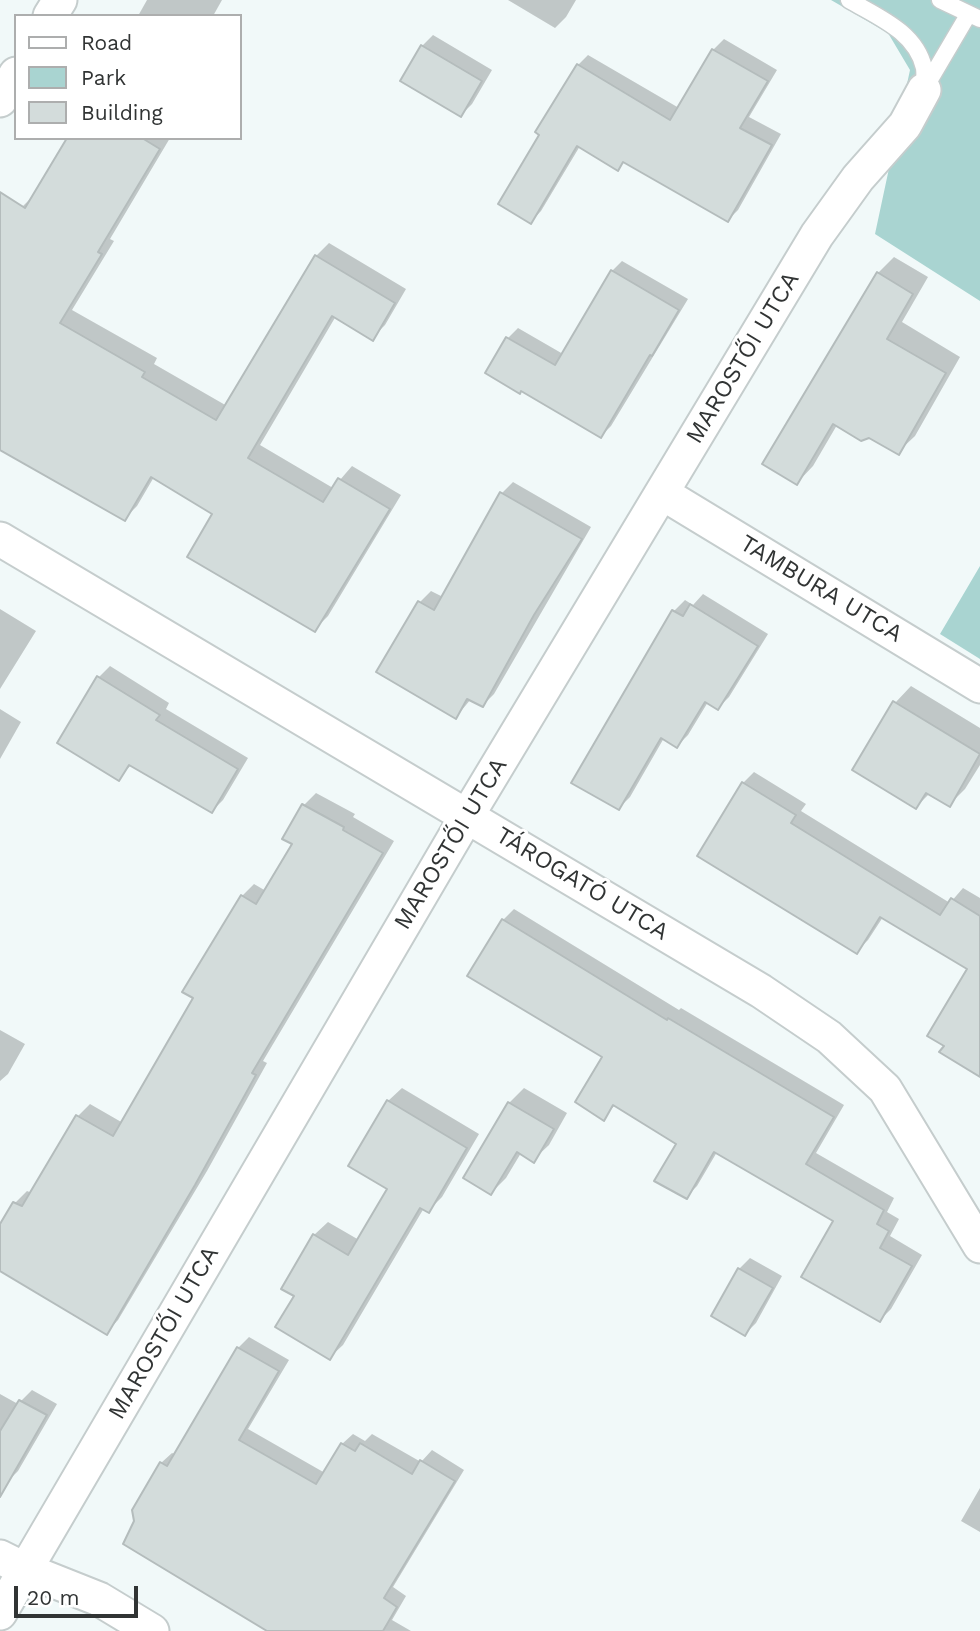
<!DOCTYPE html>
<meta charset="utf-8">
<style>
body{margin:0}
#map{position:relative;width:980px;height:1631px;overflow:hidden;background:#f1f9f9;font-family:"Work Sans",sans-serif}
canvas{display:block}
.legend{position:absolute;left:14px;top:14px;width:228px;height:126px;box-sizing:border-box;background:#fff;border:2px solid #adaeae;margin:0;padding:9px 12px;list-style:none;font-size:21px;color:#313434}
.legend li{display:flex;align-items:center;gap:14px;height:35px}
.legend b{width:35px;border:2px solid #adaeae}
.scale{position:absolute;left:14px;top:1586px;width:124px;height:32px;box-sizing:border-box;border:4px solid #313434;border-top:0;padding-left:9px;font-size:21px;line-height:24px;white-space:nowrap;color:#313434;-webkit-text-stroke:5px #fff;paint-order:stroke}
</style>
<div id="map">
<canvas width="980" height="1631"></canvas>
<ul class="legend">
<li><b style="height:9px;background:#fff"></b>Road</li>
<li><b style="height:19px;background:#a9d4d1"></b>Park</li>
<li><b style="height:19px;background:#d3dcdb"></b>Building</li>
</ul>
<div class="scale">20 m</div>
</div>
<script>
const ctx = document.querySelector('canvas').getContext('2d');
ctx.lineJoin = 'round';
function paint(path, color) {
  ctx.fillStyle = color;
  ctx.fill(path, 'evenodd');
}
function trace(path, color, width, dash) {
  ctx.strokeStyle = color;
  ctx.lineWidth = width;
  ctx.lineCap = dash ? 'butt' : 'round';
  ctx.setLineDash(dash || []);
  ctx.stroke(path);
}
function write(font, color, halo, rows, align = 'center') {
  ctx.font = font + ' "Work Sans",sans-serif';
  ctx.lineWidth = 6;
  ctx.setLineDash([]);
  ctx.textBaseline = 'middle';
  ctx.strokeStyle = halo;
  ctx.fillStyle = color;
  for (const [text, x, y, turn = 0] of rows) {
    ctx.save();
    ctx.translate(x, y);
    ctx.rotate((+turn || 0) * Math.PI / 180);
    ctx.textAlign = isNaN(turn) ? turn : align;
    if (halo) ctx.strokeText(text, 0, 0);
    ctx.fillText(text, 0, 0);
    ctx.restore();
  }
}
paint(new Path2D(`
 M 831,0 L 980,0 L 980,301 L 875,234 L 910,70 L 888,33 Z
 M 980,566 L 980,659 L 940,634 Z`), '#a9d4d1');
paint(new Path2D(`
 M 147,0 L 222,0 L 213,16 L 138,16 Z
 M 508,0 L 576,0 L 566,17 L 555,28 Z
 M 433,35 L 492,70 L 472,104 L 461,115 L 422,46 Z
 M 724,39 L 777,70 L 749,117 L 781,134 L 738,210 L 728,220 L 625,161 L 618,168 L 580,146 L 541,211 L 531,222 L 541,134 L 578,65 L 588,55 L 679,108 L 713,50 Z
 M 69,138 L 170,138 L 110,239 L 114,241 L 72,310 L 157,358 L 154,364 L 227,406 L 316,256 L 329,243 L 406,289 L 385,325 L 372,338 L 336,316 L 260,445 L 333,488 L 352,466 L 401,495 L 328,616 L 315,629 L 214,513 L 154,477 L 137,506 L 124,519 L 0,447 L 0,243 L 22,207 L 35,194 Z
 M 894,257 L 928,277 L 902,322 L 960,357 L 915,436 L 898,452 L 870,436 L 837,425 L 813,466 L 797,483 L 878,273 Z
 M 622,261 L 688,299 L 611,426 L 601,436 L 522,389 L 487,372 L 508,338 L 518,328 L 563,354 L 612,271 Z
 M 513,482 L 591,527 L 494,694 L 483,705 L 471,699 L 456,717 L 420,602 L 431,591 L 443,597 L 502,493 Z
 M 703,594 L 768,634 L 729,697 L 718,708 L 708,702 L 688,735 L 677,746 L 664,738 L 630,797 L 619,808 L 574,782 L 674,611 L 685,600 L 693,605 Z
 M 0,609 L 36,631 L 0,689 Z
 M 110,666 L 169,703 L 166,709 L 248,758 L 223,800 L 212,811 L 132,764 L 119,778 L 59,742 L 99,677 Z
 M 911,686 L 980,728 L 980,765 L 965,789 L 949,805 L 930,793 L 916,807 L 895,703 Z
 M 0,709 L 21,722 L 0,759 Z
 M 754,772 L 806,804 L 801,811 L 950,903 L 963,888 L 980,898 L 980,1066 L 946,1045 L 970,969 L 883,917 L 868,940 L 857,951 L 743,783 Z
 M 316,793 L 355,814 L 353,817 L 394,841 L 263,1061 L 267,1063 L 207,1171 L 118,1320 L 106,1333 L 0,1269 L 0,1227 L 15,1203 L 27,1191 L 32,1193 L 78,1116 L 90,1104 L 123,1123 L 195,998 L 242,896 L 254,884 L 266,891 L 294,844 L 284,838 L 304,805 Z
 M 514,909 L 679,1010 L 681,1008 L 844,1105 L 816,1153 L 894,1198 L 887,1212 L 899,1219 L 890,1236 L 922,1255 L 891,1309 L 880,1320 L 836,1220 L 717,1152 L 697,1186 L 686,1197 L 679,1143 L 616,1104 L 603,1118 L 605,1057 L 503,920 Z
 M 0,1030 L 25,1044 L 8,1074 L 0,1081 Z
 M 402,1088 L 479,1134 L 442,1197 L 428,1211 L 424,1208 L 343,1345 L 329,1358 L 296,1296 L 314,1235 L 328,1222 L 359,1240 L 389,1188 L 388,1101 Z
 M 524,1088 L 567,1113 L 549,1145 L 533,1160 L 521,1153 L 506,1178 L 491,1193 L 509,1103 Z
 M 750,1258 L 782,1276 L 756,1323 L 745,1334 L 739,1269 Z
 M 249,1337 L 289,1360 L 248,1429 L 325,1473 L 342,1444 L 353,1434 L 365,1441 L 372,1434 L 421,1462 L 432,1450 L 464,1470 L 393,1587 L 406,1596 L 392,1620 L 411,1631 L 276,1631 L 136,1521 L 161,1463 L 172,1453 L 175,1454 L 238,1348 Z
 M 32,1390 L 57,1404 L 18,1471 L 7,1482 L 0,1478 L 0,1394 L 18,1404 Z
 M 980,1488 L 980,1532 L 961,1521 Z`), '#0003');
const building = new Path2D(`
 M 421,45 L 482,81 L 461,117 L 400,81 Z
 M 712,49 L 768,81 L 740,128 L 772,145 L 728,222 L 623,162 L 618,171 L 577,146 L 531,224 L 498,204 L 539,135 L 535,132 L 577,64 L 670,120 Z
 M 67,138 L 142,138 L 160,149 L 98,252 L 102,254 L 60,323 L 145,372 L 142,377 L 216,420 L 315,255 L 395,303 L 373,341 L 332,316 L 248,458 L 323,502 L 338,478 L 390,509 L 315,632 L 187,557 L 212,514 L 151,477 L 125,521 L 0,450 L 0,192 L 25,208 Z
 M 611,270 L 679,310 L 652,356 L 650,355 L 601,438 L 521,391 L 520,394 L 485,373 L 506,337 L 555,365 Z
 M 877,272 L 913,294 L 887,339 L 946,373 L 899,455 L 869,438 L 861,441 L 833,424 L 797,485 L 762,464 Z
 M 500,492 L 582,539 L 534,615 L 483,707 L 467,699 L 456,719 L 376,672 L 418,601 L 434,610 Z
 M 690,604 L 758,646 L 718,710 L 705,702 L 677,748 L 661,738 L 619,810 L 571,783 L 672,610 L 683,616 Z
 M 97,676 L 160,715 L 156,720 L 238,769 L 212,813 L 129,765 L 119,781 L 57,743 Z
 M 893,701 L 980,754 L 950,807 L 926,793 L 916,809 L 852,770 Z
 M 742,782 L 796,815 L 791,823 L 940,915 L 951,898 L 980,916 L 980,1077 L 939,1052 L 944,1046 L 927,1036 L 967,969 L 880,917 L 857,954 L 697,856 Z
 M 302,804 L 344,827 L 343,830 L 383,853 L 252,1073 L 256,1075 L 195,1185 L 107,1335 L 0,1271 L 0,1224 L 13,1202 L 22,1206 L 76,1115 L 113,1136 L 193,998 L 182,992 L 241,895 L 256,904 L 292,844 L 282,839 Z
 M 502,919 L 667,1020 L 668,1018 L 834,1117 L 806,1164 L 884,1210 L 877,1224 L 889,1231 L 880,1248 L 912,1266 L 880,1322 L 801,1277 L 833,1221 L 714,1152 L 687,1199 L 654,1181 L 676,1144 L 613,1105 L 604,1121 L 575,1102 L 602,1057 L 467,976 Z
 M 387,1100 L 467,1148 L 429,1213 L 420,1208 L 330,1360 L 275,1327 L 294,1296 L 281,1289 L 313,1234 L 348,1255 L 387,1189 L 348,1166 Z
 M 508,1102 L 554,1129 L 534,1163 L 517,1152 L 491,1195 L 463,1178 Z
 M 738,1268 L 773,1288 L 745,1336 L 711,1316 Z
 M 237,1347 L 279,1371 L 239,1440 L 316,1484 L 341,1443 L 355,1451 L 360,1443 L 412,1474 L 420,1460 L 455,1481 L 384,1598 L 397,1607 L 383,1631 L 267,1631 L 123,1544 L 134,1521 L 132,1510 L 160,1462 L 167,1466 Z
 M 19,1400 L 47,1415 L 0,1497 L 0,1431 Z`);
paint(building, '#d3dcdb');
trace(building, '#b4bcbc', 2);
const service = new Path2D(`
 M 849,0 C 878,17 916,32 924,68 C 925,75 924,83 924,90
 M 940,0 L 980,19
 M 925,88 L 968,15`);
const minor = new Path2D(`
 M 50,16 L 60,0
 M 0,100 L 16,74
 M 662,493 L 980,686
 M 0,539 L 761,991 L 829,1037 L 885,1089 L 980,1246
 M 0,1557 L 26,1570 L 99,1599 L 152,1631
 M 0,1613 L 467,816 L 817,235 L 858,178 L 905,125 L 924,90`);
trace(service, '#c5cdcd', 19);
trace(minor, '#c5cdcd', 37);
trace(service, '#fff', 16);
trace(minor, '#fff', 33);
write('24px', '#313434', '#fff', [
 ["MAROSTŐI UTCA",743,358,-59],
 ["TAMBURA UTCA",821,589,31],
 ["MAROSTŐI UTCA",451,844,-59],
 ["TÁROGATÓ UTCA",582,884,31],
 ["MAROSTŐI UTCA",164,1333,-60]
]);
</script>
